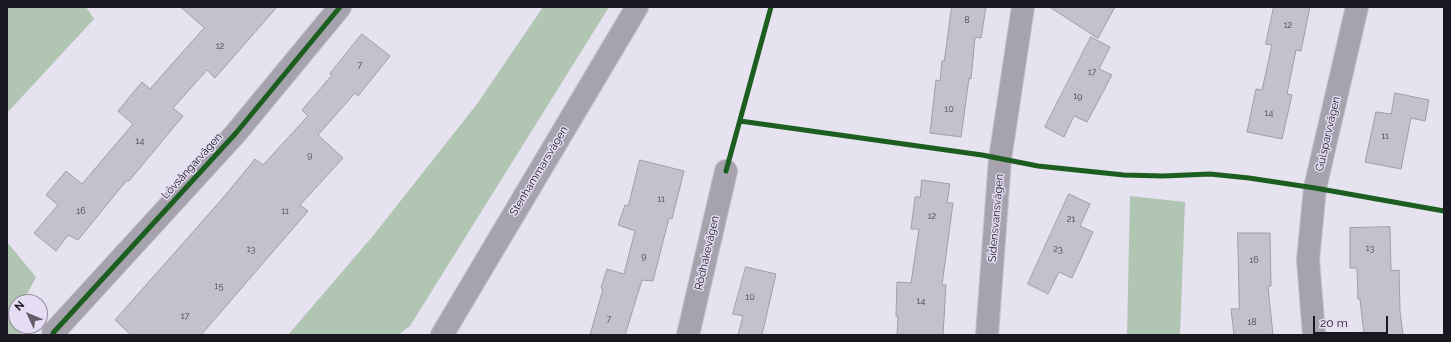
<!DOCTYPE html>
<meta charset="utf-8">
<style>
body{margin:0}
#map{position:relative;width:1451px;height:342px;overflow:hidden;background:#e6e2ef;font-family:Raleway,sans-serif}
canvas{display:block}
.frame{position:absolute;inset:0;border:8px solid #19171f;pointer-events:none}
.north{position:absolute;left:8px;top:294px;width:40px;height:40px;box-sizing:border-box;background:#e4ddf4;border:1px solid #938e9f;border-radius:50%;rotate:314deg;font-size:11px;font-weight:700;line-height:16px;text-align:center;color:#19171f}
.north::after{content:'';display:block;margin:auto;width:14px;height:18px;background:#615e68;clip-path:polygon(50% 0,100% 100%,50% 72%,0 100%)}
.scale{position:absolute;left:1313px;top:316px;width:75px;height:18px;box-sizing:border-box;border:2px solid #19171f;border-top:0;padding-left:5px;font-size:12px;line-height:14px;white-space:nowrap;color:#19171f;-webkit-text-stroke:3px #e4ddf4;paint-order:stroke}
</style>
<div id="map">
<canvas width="1451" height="342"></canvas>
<div class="frame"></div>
<div class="north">N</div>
<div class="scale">20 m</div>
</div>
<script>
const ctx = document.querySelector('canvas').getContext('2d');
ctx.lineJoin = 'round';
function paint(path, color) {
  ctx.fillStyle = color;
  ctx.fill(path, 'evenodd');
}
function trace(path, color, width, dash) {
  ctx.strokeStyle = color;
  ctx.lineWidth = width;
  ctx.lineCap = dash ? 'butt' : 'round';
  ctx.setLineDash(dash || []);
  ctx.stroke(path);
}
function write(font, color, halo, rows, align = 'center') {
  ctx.font = font + ' Raleway,sans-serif';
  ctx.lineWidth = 3;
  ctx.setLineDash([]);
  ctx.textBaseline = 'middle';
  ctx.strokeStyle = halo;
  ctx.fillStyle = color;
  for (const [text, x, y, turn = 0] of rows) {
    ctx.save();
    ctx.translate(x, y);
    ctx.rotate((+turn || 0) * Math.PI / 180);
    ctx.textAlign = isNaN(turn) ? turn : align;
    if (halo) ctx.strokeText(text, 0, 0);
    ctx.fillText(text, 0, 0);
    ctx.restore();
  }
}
paint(new Path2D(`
 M 7,7 L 86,7 L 94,19 L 7,113 Z
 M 543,7 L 609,7 L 410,326 L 398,335 L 288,335 L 372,237 L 477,104 Z
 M 1130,196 L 1185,202 L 1180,335 L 1127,335 Z
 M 7,242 L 36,277 L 23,302 L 16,302 L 16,315 L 13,322 L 22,335 L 7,335 Z`), '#b1c5b3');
const building = new Path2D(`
 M 181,7 L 277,7 L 215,78 L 207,70 L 173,108 L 183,116 L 129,181 L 127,180 L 78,240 L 68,235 L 56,251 L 34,233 L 58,205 L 46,195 L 66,171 L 82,184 L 133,124 L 118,111 L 142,82 L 150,89 L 204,28 Z
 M 952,7 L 986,7 L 981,38 L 975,37 L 971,79 L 969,78 L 961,137 L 930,133 L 936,80 L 940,81 L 942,61 L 944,61 Z
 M 1050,7 L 1115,7 L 1098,38 Z
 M 1274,7 L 1310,7 L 1301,51 L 1296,50 L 1287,94 L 1292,95 L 1282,139 L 1247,132 L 1256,89 L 1262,90 L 1272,45 L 1266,44 Z
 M 362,34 L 390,56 L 358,96 L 355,93 L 318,135 L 343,158 L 300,205 L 308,211 L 201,335 L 131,335 L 115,320 L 223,198 L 255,159 L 263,165 L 308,116 L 302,110 L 332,75 L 330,74 Z
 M 1091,37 L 1110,47 L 1099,69 L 1112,75 L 1087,122 L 1074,116 L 1064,137 L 1045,127 Z
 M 1395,93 L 1429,100 L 1425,121 L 1411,118 L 1401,169 L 1365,162 L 1376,112 L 1391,114 Z
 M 640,160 L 684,171 L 672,219 L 669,218 L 653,281 L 642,280 L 625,335 L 590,335 L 603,289 L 601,288 L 607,269 L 624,274 L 635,231 L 618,225 L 625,205 L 628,206 Z
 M 922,180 L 950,184 L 947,203 L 953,203 L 942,285 L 946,285 L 943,335 L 897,335 L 898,316 L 896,316 L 897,282 L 911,283 L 919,229 L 911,229 L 915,197 L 920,197 Z
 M 1069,194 L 1090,204 L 1080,226 L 1093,232 L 1072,278 L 1059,272 L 1048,294 L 1028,284 Z
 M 1390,227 L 1391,271 L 1399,270 L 1400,311 L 1403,335 L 1364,335 L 1360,299 L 1358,299 L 1357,268 L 1350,268 L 1350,228 Z
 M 1238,233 L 1270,233 L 1271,286 L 1268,287 L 1273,335 L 1234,335 L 1231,309 L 1239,309 Z
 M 746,267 L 776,274 L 762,335 L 738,335 L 743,316 L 733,314 Z`);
paint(building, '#c4c1cb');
trace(building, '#a09da7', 1);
const street = new Path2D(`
 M 53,333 L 236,133 L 340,7
 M 442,335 L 637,7
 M 688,335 L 726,171
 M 987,335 L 1000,159 L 1023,7
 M 1314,335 L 1308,260 L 1315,188 L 1357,7`);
trace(street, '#c2bec9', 24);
trace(street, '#a6a3ae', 22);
trace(new Path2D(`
 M 740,121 L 982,155 L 1038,166 L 1124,175 L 1163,176 L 1210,174 L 1249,178 L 1315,188 L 1444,211
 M 726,171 L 771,7
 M 53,333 L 236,133 L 340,7`), '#1b5e20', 5);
write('9px', '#44424a', null, [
 ["8",967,20],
 ["12",1288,25],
 ["12",220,46],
 ["7",360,65],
 ["17",1092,72],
 ["19",1078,96],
 ["10",949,109],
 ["14",1269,113],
 ["11",1385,136],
 ["14",140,141],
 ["9",310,155],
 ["11",661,199],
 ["16",81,211],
 ["11",285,211],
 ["12",932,216],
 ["21",1071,219],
 ["13",1370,248],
 ["13",251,249],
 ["23",1058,249],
 ["9",644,256],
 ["16",1254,260],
 ["15",219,286],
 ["10",750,297],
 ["14",921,301],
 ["17",185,316],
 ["7",609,319],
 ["18",1252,322]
]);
write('11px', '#19171f', '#e4ddf4', [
 ["Gulsparvvägen",1328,134,-77],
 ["Lövsångarvägen",192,166,-48],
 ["Stenhammarsvägen",539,171,-59],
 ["Sidensvansvägen",996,218,-85],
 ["Rödhakevägen",707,253,-77]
]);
</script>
